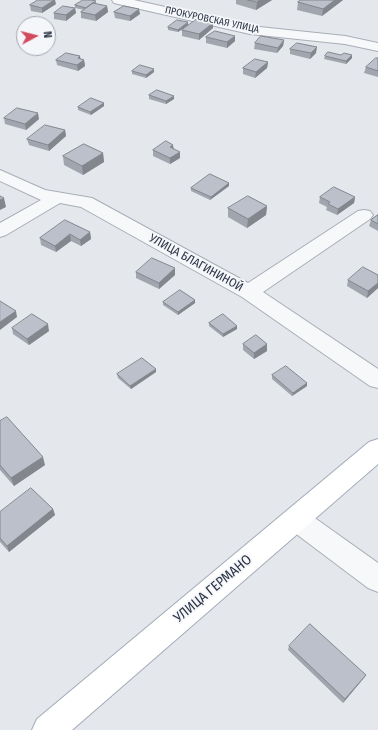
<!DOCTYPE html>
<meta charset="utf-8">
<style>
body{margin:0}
#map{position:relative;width:378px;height:730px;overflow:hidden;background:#e4e7ec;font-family:"Fira Sans Condensed",sans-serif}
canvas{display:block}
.north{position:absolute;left:16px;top:16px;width:40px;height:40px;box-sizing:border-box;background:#f4f6f9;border:1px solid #a4a8b1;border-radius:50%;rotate:83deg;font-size:11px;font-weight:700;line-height:16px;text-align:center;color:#2b3445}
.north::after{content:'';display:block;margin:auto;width:14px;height:18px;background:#d1495b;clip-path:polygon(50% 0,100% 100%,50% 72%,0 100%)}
</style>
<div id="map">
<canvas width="378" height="730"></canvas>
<div class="north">N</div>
</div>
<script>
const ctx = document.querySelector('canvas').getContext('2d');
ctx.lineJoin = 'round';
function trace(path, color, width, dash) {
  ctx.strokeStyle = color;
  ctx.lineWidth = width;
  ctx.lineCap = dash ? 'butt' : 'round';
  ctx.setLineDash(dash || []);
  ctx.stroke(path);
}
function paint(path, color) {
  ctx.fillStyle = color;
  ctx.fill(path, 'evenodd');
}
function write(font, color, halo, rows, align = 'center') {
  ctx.font = font + ' "Fira Sans Condensed",sans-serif';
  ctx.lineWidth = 3.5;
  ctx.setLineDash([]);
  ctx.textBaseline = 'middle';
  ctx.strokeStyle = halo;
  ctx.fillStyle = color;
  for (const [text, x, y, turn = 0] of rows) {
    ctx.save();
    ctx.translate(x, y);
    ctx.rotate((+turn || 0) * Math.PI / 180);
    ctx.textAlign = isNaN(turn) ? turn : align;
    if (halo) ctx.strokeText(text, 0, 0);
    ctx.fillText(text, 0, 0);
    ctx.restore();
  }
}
const minor = new Path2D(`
 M 112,0 L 134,0 L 250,26 L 345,36 L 378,43 L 378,51 L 345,44 L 250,34 L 118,4 L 114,3 Z
 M 0,170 L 45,190 L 92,198 L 248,283 L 358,211 L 364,210 L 370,211 L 373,215 L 370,219 L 263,292 L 378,369 L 378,388 L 370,386 L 242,297 L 81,207 L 60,203 L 6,235 L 0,237 L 0,223 L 41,200 L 0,181 Z
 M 296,507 L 305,511 L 378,563 L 378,592 L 368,588 L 287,527 L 283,519 L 287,511 Z`);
const major = new Path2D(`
 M 378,439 L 378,464 L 72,730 L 32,730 L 37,719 L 369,442 Z`);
trace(minor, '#a9aeb7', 2);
trace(major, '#a3abb8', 2);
paint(minor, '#f7f8fa');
paint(major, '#fff');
paint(new Path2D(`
 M 236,0 L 272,0 L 256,10 L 236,4 Z
 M 301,0 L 343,0 L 322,16 L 297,10 L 298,2 Z
 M 96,1 L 96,4 L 107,6 L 108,12 L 96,21 L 81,18 L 81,12 L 84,10 L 75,8 L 76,13 L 66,21 L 54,19 L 54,13 L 75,8 L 75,5 Z
 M 56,4 L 42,13 L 31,11 L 30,5 Z
 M 114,12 L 140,14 L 130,21 L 115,18 Z
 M 213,23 L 213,28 L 199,40 L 182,36 L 182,30 Z
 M 188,25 L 178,32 L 168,30 L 168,27 Z
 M 235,36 L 235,41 L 227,48 L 206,43 L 206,37 Z
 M 284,40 L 283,46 L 277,53 L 254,49 L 255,43 Z
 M 290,49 L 316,53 L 310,59 L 290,54 Z
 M 80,56 L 80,59 L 84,60 L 85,66 L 78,71 L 57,65 L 56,60 Z
 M 325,56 L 352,58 L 346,64 L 324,59 Z
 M 378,58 L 378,77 L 364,73 L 366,67 Z
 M 268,62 L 267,68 L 255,78 L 243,74 L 243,68 Z
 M 132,71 L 154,72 L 146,78 L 132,74 Z
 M 149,95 L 174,96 L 174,99 L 166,104 L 149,99 Z
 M 104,103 L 104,106 L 91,115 L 78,110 L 78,107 Z
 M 4,118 L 39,119 L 26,130 L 5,124 Z
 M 65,130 L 66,136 L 49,151 L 29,145 L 27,139 Z
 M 173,149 L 180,158 L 170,164 L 153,156 L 153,150 Z
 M 103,153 L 104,162 L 83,175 L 64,165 L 63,156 Z
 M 229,183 L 229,186 L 210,200 L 191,191 L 191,188 Z
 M 320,197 L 355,197 L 354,203 L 337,215 L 326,210 L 327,207 L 319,203 Z
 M 267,206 L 266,215 L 247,228 L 228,217 L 228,208 Z
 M 378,215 L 378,231 L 369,226 L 371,220 Z
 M 90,232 L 91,239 L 81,246 L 71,241 L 56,252 L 41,245 L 40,238 Z
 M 175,268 L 175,275 L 159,289 L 136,278 L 136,272 Z
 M 378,275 L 378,288 L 367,298 L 347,286 L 348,280 Z
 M 195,300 L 195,303 L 178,315 L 163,305 L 163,302 Z
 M 209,323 L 237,326 L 237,329 L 223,337 L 209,326 Z
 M 12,328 L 49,331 L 29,345 L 13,334 Z
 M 243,344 L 267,344 L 267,351 L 254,359 L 243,350 Z
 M 156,369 L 156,372 L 131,389 L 118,378 L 117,374 Z
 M 272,375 L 307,383 L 307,386 L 292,396 L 272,379 Z
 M 0,421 L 45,465 L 14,486 L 0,470 Z
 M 53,509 L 55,515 L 9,552 L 0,542 L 0,512 Z
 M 289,646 L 366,675 L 363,679 L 343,703 L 288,650 Z`), '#a1a5ae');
paint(new Path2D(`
 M 54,0 L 55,0 L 56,4 L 42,13 L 42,8 Z
 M 260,0 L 272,0 L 256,10 L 257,2 Z
 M 335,0 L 343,0 L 322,16 L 323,9 Z
 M 107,6 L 108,12 L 96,21 L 95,15 Z
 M 75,8 L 76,13 L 66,21 L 66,15 Z
 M 139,9 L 140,14 L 130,21 L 130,16 Z
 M 188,22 L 188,25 L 178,32 L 178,30 Z
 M 213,23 L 213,28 L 199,40 L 199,34 Z
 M 235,36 L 235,41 L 227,48 L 227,42 Z
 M 284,40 L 283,46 L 277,53 L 278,48 Z
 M 317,47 L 316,53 L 310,59 L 311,53 Z
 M 352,55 L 352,58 L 346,64 L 346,61 Z
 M 80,56 L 81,62 L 84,60 L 85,66 L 78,71 L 77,65 L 78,58 Z
 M 268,62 L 267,68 L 255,78 L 256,72 Z
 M 154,69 L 154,72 L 146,78 L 146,75 Z
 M 174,96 L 174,99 L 166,104 L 166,101 Z
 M 104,103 L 104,106 L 91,115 L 90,112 Z
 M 38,113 L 39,119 L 26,130 L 25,124 Z
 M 65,130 L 66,136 L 49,151 L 48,145 Z
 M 173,145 L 174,151 L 170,147 Z
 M 180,152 L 180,158 L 170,164 L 170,158 Z
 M 103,153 L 104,162 L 83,175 L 82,166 Z
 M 229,183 L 229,186 L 210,200 L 211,197 Z
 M 355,197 L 354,203 L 337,215 L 338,209 Z
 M 4,198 L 6,207 L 0,210 L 0,200 Z
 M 267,206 L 266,215 L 247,228 L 248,219 Z
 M 90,232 L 91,239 L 81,246 L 80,240 Z
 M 70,234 L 71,241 L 56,252 L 55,246 Z
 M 175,268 L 175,275 L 159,289 L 159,283 Z
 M 378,283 L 378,288 L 367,298 L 368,291 Z
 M 195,300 L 195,303 L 178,315 L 178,312 Z
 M 16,311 L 17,317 L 0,330 L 0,322 Z
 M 48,324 L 49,331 L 29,345 L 27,339 Z
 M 237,326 L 237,329 L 223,337 L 223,334 Z
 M 267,344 L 267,351 L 254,359 L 254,353 Z
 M 156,369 L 156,372 L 131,389 L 130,386 Z
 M 307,383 L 307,386 L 292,396 L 293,393 Z
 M 43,457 L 45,465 L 14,486 L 11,478 Z
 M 53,509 L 55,515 L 9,552 L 7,546 Z
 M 366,675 L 363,679 L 343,703 L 345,699 Z`), '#83868d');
const building = new Path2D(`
 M 38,0 L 54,0 L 42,8 L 30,5 Z
 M 83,0 L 91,0 L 96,1 L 86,8 L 75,5 Z
 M 248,0 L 260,0 L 257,2 Z
 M 301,0 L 335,0 L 323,9 L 298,2 Z
 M 93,3 L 107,6 L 95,15 L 81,12 Z
 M 63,6 L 75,8 L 66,15 L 54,13 Z
 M 124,6 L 139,9 L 130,16 L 114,12 Z
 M 197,19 L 213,23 L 199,34 L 182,30 Z
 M 177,20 L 188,22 L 178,30 L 168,27 Z
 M 215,31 L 235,36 L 227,42 L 206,37 Z
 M 261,36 L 284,40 L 278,48 L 255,43 Z
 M 297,43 L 317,47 L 311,53 L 290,49 Z
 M 328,52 L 341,55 L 344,53 L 352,55 L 346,61 L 325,56 Z
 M 66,53 L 80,56 L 78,58 L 84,60 L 77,65 L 56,60 Z
 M 376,58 L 378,58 L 378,71 L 366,67 Z
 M 255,59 L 268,62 L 256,72 L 243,68 Z
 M 140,65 L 154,69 L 146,75 L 132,71 Z
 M 157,90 L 174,96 L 166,101 L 149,95 Z
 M 91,98 L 104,103 L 90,112 L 78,107 Z
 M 17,108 L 38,113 L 25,124 L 4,118 Z
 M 45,125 L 65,130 L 48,145 L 27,139 Z
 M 166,141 L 173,145 L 170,147 L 180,152 L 170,158 L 153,150 Z
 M 84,144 L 103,153 L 82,166 L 63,156 Z
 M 210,174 L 229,183 L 211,197 L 191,188 Z
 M 334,187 L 355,197 L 338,209 L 328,204 L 330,202 L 320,197 Z
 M 0,196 L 4,198 L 0,200 Z
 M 248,196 L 267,206 L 248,219 L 228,208 Z
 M 378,215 L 378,224 L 371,220 Z
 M 65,220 L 90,232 L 80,240 L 70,234 L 55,246 L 40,238 Z
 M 152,258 L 175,268 L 159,283 L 136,272 Z
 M 363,267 L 378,275 L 378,283 L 368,291 L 348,280 Z
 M 180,290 L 195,300 L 178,312 L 163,302 Z
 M 0,301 L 16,311 L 0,322 Z
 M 32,314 L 48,324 L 27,339 L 12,328 Z
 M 223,314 L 237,326 L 223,334 L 209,323 Z
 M 256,335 L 267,344 L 254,353 L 243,344 Z
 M 142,358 L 156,369 L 130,386 L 117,374 Z
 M 286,366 L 307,383 L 293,393 L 272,375 Z
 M 7,417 L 43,457 L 11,478 L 0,465 L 0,421 Z
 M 31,488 L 53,509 L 7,546 L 0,538 L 0,512 Z
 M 310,624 L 366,675 L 345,699 L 289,646 Z`);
paint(building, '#bbc0ca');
trace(building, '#83868d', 1);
write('10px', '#2b3445', '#f4f6f9', [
 ["ПРОКУРОВСКАЯ УЛИЦА",212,20,12]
]);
write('12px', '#2b3445', '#f4f6f9', [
 ["УЛИЦА БЛАГИНИНОЙ",196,263,29]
]);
write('14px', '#2b3445', '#f4f6f9', [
 ["УЛИЦА ГЕРМАНО",213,589,-40]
]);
</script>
